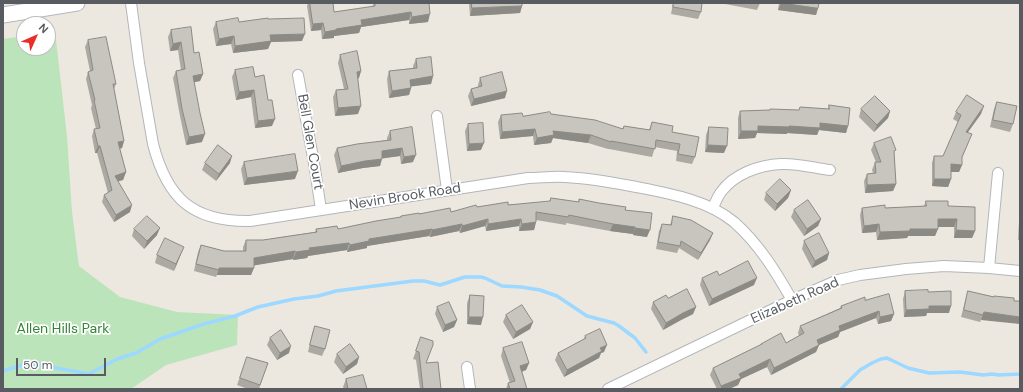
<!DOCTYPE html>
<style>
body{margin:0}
#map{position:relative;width:1023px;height:392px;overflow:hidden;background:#ece8df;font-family:"DM Sans",sans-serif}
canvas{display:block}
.frame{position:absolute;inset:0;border:4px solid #585c61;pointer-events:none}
.north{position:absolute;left:16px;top:16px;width:40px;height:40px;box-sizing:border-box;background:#fff;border:1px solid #bcbec0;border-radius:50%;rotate:45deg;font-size:11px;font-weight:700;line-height:16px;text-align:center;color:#585c61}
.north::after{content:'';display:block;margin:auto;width:14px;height:18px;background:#ea2d26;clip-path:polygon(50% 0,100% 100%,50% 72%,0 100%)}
.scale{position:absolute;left:16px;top:358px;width:90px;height:18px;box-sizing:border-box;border:2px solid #585c61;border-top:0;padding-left:5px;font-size:12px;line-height:14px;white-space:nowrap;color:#585c61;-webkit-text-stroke:3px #fff;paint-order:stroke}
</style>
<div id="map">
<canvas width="1023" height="392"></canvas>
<div class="frame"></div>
<div class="north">N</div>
<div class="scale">50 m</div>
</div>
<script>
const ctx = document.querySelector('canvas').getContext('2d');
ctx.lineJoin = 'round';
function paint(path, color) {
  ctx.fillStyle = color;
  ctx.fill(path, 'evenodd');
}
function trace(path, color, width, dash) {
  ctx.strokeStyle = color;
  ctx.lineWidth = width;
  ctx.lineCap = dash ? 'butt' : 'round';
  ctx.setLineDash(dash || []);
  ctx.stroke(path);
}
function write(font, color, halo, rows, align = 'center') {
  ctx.font = font + ' "DM Sans",sans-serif';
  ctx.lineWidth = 3.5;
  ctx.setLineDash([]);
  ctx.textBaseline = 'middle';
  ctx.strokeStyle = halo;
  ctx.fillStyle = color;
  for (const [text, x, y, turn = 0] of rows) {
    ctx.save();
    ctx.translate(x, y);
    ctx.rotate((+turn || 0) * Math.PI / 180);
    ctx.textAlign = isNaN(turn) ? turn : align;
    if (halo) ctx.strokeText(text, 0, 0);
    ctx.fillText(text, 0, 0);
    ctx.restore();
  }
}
paint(new Path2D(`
 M 55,31 L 67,136 L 72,212 L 79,266 L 120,297 L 177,312 L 238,315 L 237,345 L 166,365 L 131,389 L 3,389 L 3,39 L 24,36 L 24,48 L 48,48 L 48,32 Z`), '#bce4ba');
trace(new Path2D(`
 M 3,371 L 29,363 L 89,374 L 117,359 L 136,353 L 160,339 L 204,324 L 235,316 L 258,307 L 294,299 L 318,296 L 336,291 L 413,281 L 424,281 L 440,285 L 465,277 L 481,277 L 485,278 L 502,286 L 521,287 L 540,290 L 557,296 L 587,316 L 614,323 L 619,326 L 635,338 L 646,352
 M 841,389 L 860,370 L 872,363 L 881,359 L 887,358 L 908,368 L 929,373 L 960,372 L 983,375 L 992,374 L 998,375 L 1020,374`), '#9cd8ff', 3.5);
const minor = new Path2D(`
 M 131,3 L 139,63 L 153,144 C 167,198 192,222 250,221 L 528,178 C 540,178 553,176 565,177 C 587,178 610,182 631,186 C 666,193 706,199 734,222 C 759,244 776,272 792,300
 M 298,75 L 315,169 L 321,210
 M 437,116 L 447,190
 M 713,208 C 715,203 718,196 721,192 C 734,174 759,165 781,164 C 797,163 814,168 830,170
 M 989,268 L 998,173
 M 467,367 L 470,389
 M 608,389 L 792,300 L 838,280 L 860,275 L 906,269 L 944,266 L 989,268 L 1020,271`);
const secondary = new Path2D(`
 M 3,15 L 77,3`);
trace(minor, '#b2b6ba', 12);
trace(secondary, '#b3b7bd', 17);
trace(minor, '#fff', 10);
trace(secondary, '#fff', 15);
paint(new Path2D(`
 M 308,3 L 333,3 L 334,12 L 372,7 L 374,3 L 429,3 L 428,22 L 409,24 L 409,20 L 361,27 L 359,33 L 334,36 L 334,38 L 322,39 L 321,30 L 311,31 L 307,6 Z
 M 469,3 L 522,3 L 522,6 L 520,13 L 470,16 Z
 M 673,3 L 702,3 L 701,12 L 698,19 L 671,14 Z
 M 726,3 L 760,3 L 757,10 L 725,4 Z
 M 779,3 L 819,3 L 816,15 L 778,10 Z
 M 268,19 L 302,41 L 271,42 L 268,49 L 233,53 L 231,44 L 216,46 L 213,29 L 216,22 L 239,22 Z
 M 171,30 L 194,53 L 203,74 L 200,81 L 194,82 L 202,142 L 186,145 L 180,116 L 173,78 L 176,71 L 181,70 L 178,50 L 170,51 L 168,37 Z
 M 88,40 L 116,84 L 114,89 L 124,141 L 122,148 L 120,149 L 126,172 L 123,180 L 118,181 L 130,212 L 114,222 L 102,202 L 104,195 L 108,193 L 97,153 L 95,153 L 92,136 L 94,129 L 96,129 L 91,108 L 92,105 L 86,79 L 88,72 L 90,71 L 85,47 Z
 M 340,55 L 361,71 L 358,79 L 358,114 L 335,116 L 333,97 L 336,90 L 344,89 L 338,63 Z
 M 416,59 L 433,76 L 431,84 L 411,86 L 411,88 L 409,95 L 389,98 L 387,79 L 389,71 L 413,68 L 413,66 Z
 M 235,70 L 255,77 L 268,100 L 272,126 L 255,128 L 251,97 L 236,100 L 232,77 Z
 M 480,78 L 505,98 L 471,106 L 468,96 L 471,89 L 478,87 L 478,85 Z
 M 997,102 L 1013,124 L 1010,132 L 990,127 L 994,109 Z
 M 829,105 L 848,126 L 846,133 L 819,130 L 817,135 L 787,133 L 787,134 L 757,133 L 755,138 L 738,139 L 738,118 L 740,111 L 799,110 L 800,107 L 828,109 Z
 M 861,109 L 890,111 L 888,118 L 874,132 L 859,117 Z
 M 956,112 L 981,114 L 968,132 L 969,141 L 962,158 L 962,165 L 959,172 L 951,172 L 951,179 L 948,187 L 932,186 L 932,163 L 934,156 L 943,156 L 958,122 L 953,119 Z
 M 551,114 L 622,129 L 624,126 L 649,130 L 652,122 L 672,132 L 695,157 L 692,164 L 676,161 L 677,151 L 655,147 L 652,157 L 609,149 L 608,149 L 588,143 L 553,138 L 551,143 L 534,145 L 533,136 L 500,139 L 498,122 L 501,115 L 523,116 Z
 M 468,124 L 481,150 L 467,151 L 465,131 Z
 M 709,127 L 724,153 L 705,152 L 706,135 Z
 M 390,131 L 413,162 L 401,164 L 400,156 L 382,158 L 380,166 L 363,168 L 338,173 L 334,155 L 337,148 L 387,140 L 387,138 Z
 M 874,143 L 894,156 L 896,184 L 893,191 L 865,193 L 864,181 L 867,174 L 873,173 L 872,170 L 875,162 L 876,162 L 871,150 Z
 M 244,162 L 295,179 L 244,185 L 241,169 Z
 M 205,163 L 230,163 L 216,181 L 202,170 Z
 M 791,190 L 788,198 L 775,211 L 764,200 L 766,193 Z
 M 551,198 L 578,202 L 579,199 L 625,210 L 647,237 L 633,235 L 633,234 L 610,231 L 566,223 L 566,225 L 536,220 L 536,222 L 534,230 L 519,231 L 519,226 L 486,231 L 485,226 L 460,233 L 459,231 L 430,237 L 429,236 L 367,246 L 367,248 L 347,252 L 347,250 L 308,256 L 307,258 L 293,260 L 293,259 L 254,265 L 251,275 L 217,275 L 216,277 L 194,271 L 198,252 L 201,245 L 224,251 L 243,251 L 243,247 L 246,240 L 263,240 L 315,232 L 316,229 L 338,229 L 400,217 L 401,216 L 451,212 L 477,207 L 549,202 Z
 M 926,201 L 948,206 L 975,231 L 972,238 L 954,238 L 954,227 L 938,227 L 935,236 L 908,236 L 907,238 L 877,240 L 876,232 L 862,233 L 860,215 L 862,208 L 885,208 L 924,206 Z
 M 794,210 L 821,219 L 818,226 L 804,236 L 791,217 Z
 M 673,216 L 713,233 L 710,240 L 698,260 L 679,248 L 677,253 L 656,249 L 659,231 L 662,224 L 670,225 Z
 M 1020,219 L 1020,240 L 1018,240 L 1019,221 Z
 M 134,229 L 157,235 L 144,249 L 132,236 Z
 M 804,241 L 829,253 L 827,260 L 812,268 L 802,249 Z
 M 181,254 L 174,271 L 155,263 L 157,255 Z
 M 719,275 L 754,285 L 709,306 L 700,285 L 702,278 Z
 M 905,291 L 928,292 L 949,313 L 927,313 L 926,316 L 904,317 L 903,299 Z
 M 968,291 L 994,297 L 1014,298 L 981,320 L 980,322 L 961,317 L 966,298 Z
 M 470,295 L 481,325 L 467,324 L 467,303 Z
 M 668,298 L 696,307 L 693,314 L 681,320 L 663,330 L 651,309 L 653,302 Z
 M 865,300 L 894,314 L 891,321 L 878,324 L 876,318 L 840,332 L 838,337 L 819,345 L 816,352 L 771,375 L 767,367 L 741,379 L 738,385 L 729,389 L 717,389 L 710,375 L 713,368 L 761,345 L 761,344 L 786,343 L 799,336 L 798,333 L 800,326 L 840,308 L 841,306 Z
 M 437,307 L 457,320 L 454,327 L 443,332 L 435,314 Z
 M 506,315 L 533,322 L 530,329 L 513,339 L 503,322 Z
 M 315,326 L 325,349 L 322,356 L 308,352 L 312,334 Z
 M 585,336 L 604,352 L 601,353 L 599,358 L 564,377 L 555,360 L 558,353 L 584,339 Z
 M 421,337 L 426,363 L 441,389 L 420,389 L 416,360 L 413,359 Z
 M 270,338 L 289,353 L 277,360 L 267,345 Z
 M 503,348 L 529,363 L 526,370 L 522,372 L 527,389 L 506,389 L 508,383 L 510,383 L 501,356 Z
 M 337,354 L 359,357 L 357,364 L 343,374 L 334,362 Z
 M 247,357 L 268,363 L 259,389 L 248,389 L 237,385 Z
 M 346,379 L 367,389 L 344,389 L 343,387 Z`), '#aca9a3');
paint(new Path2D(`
 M 781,3 L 818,8 L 816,15 L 778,10 Z
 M 522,6 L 520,13 L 470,16 L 472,8 Z
 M 411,12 L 409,20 L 361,27 L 359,33 L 334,36 L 334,38 L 322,39 L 325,32 L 336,29 L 361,20 Z
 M 430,14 L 428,22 L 409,24 L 412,17 Z
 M 323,23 L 321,30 L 311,31 L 313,24 Z
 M 305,34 L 302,41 L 271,42 L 268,49 L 233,53 L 235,46 L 270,35 Z
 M 234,36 L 231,44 L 216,46 L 219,39 Z
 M 181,42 L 178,50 L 170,51 L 173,44 Z
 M 361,71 L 359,78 L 355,79 L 357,72 Z
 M 203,74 L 200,81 L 191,83 L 193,76 Z
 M 433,76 L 431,84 L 407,87 L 410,80 Z
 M 411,88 L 409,95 L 389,98 L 392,91 Z
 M 254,90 L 251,97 L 236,100 L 239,92 Z
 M 507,91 L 505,98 L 471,106 L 474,99 Z
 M 361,106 L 358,114 L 335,116 L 338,108 Z
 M 984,106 L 981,114 L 963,139 L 966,132 Z
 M 890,111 L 888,118 L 874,132 L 877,125 Z
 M 275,119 L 272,126 L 255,128 L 258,121 Z
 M 820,123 L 848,126 L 846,133 L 819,130 L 817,135 L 787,133 L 787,134 L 757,133 L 755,138 L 738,139 L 741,131 L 758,126 L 789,126 Z
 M 535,129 L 533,136 L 500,139 L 502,132 Z
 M 553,131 L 591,135 L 588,143 L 553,138 L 551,143 L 534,145 L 537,138 Z
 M 205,134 L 202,142 L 186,145 L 189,137 Z
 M 124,141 L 122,148 L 115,149 L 118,142 Z
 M 484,143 L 481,150 L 467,151 L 469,144 Z
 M 708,145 L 727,146 L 724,153 L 705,152 Z
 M 98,146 L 100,146 L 97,153 L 95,153 Z
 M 402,148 L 400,156 L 379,159 L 382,151 Z
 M 416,155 L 413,162 L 401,164 L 404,157 Z
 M 232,156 L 230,163 L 216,181 L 219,174 Z
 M 382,159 L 380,166 L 363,168 L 338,173 L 341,166 L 365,161 Z
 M 951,164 L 962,165 L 959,172 L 949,172 Z
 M 298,171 L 295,179 L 244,185 L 247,178 Z
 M 126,172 L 123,180 L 112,183 L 115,176 Z
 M 934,179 L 951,179 L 948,187 L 932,186 Z
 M 896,184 L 893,191 L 865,193 L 867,185 Z
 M 791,190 L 788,198 L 775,211 L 777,204 Z
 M 132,205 L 130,212 L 114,222 L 116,215 Z
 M 488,219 L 485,226 L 460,233 L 462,226 Z
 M 521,219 L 519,226 L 486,231 L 488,224 Z
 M 821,219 L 818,226 L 804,236 L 807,229 Z
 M 938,219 L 957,219 L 954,227 L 935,227 Z
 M 536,222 L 534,230 L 519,231 L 522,224 Z
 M 462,224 L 459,231 L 430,237 L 432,230 Z
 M 613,224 L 635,227 L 633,234 L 610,231 Z
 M 879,224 L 876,232 L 862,233 L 864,226 Z
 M 160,228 L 157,235 L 144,249 L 147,241 Z
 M 635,228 L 650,230 L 647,237 L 633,235 Z
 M 432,229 L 429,236 L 367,246 L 367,248 L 347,252 L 350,245 L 369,239 Z
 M 910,229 L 938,229 L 935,236 L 908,236 L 907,238 L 877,240 L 880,232 Z
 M 956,230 L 975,231 L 972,238 L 954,238 Z
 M 713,233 L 710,240 L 698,260 L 701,253 Z
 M 349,243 L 347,250 L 308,256 L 307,258 L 293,260 L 296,252 L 309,248 Z
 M 184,247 L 181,254 L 174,271 L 176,264 Z
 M 295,251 L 293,259 L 251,266 L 254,258 Z
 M 829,253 L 827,260 L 812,268 L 815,261 Z
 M 219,268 L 254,268 L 251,275 L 217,275 Z
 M 757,278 L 754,285 L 709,306 L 712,299 Z
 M 929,306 L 951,306 L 949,313 L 927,313 L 926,316 L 904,317 L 906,310 Z
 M 696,307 L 693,314 L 681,320 L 663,330 L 666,323 L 683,313 Z
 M 879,311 L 876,318 L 840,332 L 838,337 L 814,347 L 817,340 L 839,326 Z
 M 984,312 L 1020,317 L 1020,324 L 981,320 Z
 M 894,314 L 891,321 L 878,324 L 880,317 Z
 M 469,317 L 483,317 L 481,325 L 467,324 Z
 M 457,320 L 454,327 L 443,332 L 445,325 Z
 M 533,322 L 530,329 L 513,339 L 516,332 Z
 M 607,345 L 604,352 L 601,353 L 599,358 L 564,377 L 567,370 L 600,348 Z
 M 819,345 L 816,352 L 771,375 L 774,368 Z
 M 291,346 L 289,353 L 277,360 L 280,353 Z
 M 359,357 L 357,364 L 343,374 L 346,367 Z
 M 770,359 L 767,367 L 741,379 L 738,385 L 729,389 L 721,389 L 721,386 L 739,374 Z
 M 529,363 L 526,370 L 517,373 L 520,366 Z`), '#8c8a85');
const building = new Path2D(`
 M 310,3 L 333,3 L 334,12 L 375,6 L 375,3 L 429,3 L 430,14 L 412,17 L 411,12 L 361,20 L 362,25 L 336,29 L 336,30 L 325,32 L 323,23 L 313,24 Z
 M 472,3 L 522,3 L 522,6 L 472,8 Z
 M 674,3 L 702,3 L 701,12 L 673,7 Z
 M 781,3 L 819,3 L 818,8 Z
 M 238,18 L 239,22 L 268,18 L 268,19 L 304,18 L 305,34 L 270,35 L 271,41 L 235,46 L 234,36 L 219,39 L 216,22 Z
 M 191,27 L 194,53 L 199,52 L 203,74 L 193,76 L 200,113 L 205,134 L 189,137 L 182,109 L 176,71 L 185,69 L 181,42 L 173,44 L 171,30 Z
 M 106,37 L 116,84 L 113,84 L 124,141 L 118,142 L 126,172 L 115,176 L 132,205 L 116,215 L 104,195 L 112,190 L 100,146 L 98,146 L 94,129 L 100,128 L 94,100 L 95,100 L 88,72 L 93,70 L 88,40 Z
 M 357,51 L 361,71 L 357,72 L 361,106 L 338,108 L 336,90 L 348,89 L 340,55 Z
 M 431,57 L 433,76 L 410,80 L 411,88 L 392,91 L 389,71 L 417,68 L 416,59 Z
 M 253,67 L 255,77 L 264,75 L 268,100 L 272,100 L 275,119 L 258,121 L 254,90 L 239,92 L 235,70 Z
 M 502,72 L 507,91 L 474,99 L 471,89 L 482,86 L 480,78 Z
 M 967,95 L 984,106 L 966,132 L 972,134 L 962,157 L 962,165 L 951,164 L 951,179 L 934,179 L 934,156 L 943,156 L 961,115 L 956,112 Z
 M 875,96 L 890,111 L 877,125 L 861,109 Z
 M 997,102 L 1017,106 L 1013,124 L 993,120 Z
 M 829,105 L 850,108 L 848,126 L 820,123 L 820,128 L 789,126 L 789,127 L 758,126 L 758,131 L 741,131 L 740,111 L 770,110 L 770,109 L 799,110 L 800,107 L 829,109 Z
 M 550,112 L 551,114 L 595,120 L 623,129 L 624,126 L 650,130 L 652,122 L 673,126 L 672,132 L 699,137 L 695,157 L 678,154 L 680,144 L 656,140 L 655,149 L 611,141 L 611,142 L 591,135 L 553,131 L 554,135 L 537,138 L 535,129 L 502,132 L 501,115 L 522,113 L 523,116 Z
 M 483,123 L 484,143 L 469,144 L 468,124 Z
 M 412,127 L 416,155 L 404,157 L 402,148 L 382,151 L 382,159 L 365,161 L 341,166 L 337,148 L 357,144 L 391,140 L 390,131 Z
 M 709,127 L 728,128 L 727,146 L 708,145 Z
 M 891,137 L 896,150 L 894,151 L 896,184 L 867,185 L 867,174 L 876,173 L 875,162 L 881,162 L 874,143 Z
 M 218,145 L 232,156 L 219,174 L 205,163 Z
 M 295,154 L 298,171 L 247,178 L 244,162 Z
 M 780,179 L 791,190 L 777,204 L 766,193 Z
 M 551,198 L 579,202 L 579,199 L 599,203 L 626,207 L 625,210 L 652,213 L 650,230 L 635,228 L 635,227 L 613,224 L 569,215 L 568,217 L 536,212 L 536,222 L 522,224 L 521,219 L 488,224 L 488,219 L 462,226 L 462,224 L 432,230 L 432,229 L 369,239 L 369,241 L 350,245 L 349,243 L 309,248 L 310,250 L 296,252 L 295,251 L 254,258 L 254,268 L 219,268 L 219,270 L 196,264 L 201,245 L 224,251 L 246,251 L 246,240 L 263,240 L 317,232 L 316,229 L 337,226 L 338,229 L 376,221 L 401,217 L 401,216 L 419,213 L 419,214 L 450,208 L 451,212 L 476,205 L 477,207 L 508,202 L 508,205 L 550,201 Z
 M 808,200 L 821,219 L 807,229 L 794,210 Z
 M 926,201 L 948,201 L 948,206 L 975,207 L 975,231 L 956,230 L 957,219 L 938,219 L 938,229 L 910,229 L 910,231 L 880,232 L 879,224 L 864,226 L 862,208 L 885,205 L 885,208 L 926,206 Z
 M 147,216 L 160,228 L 147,241 L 134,229 Z
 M 673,216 L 691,220 L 713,233 L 701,253 L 681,241 L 680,246 L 658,242 L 662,224 L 671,225 Z
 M 819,233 L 829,253 L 815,261 L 804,241 Z
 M 165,238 L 184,247 L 176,264 L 157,255 Z
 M 748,261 L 757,278 L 712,299 L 702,278 L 717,271 L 719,275 Z
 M 687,289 L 696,307 L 683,313 L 666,323 L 653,302 L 666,295 L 668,298 Z
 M 928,290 L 928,292 L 951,291 L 951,306 L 929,306 L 929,309 L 906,310 L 905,291 Z
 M 968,291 L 994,297 L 994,296 L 1014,298 L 1014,301 L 1020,301 L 1020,317 L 984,312 L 983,315 L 964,310 Z
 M 889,294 L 894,314 L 880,317 L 879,311 L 839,326 L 840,330 L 817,340 L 819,345 L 774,368 L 770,359 L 739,374 L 741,378 L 721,386 L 713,368 L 762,344 L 761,344 L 781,333 L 786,343 L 804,333 L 800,326 L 842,308 L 841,306 L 865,297 L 865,300 Z
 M 470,295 L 484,296 L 483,317 L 469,317 Z
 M 449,302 L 457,320 L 445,325 L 437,307 Z
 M 522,305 L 533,322 L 516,332 L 506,315 Z
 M 315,326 L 330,330 L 325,349 L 310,345 Z
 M 600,329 L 607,345 L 600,348 L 602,351 L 567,370 L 558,353 L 586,338 L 585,336 Z
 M 281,330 L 291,346 L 280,353 L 270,338 Z
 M 421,337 L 433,341 L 433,345 L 426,363 L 438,362 L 441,389 L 423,389 L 419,352 L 416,351 Z
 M 522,342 L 529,363 L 520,366 L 527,389 L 510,389 L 508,383 L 515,381 L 503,348 Z
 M 350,344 L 359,357 L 346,367 L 337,354 Z
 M 247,357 L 268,363 L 260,385 L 240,378 Z
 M 363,375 L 367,389 L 348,389 L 346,379 Z`);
paint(building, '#c8c5be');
trace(building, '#8c8a85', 1);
write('14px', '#585c61', '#fff', [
 ["Bell Glen Court",310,142,80],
 ["Nevin Brook Road",405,197,-9],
 ["Elizabeth Road",795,301,-24]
]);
write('14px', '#338434', '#fff', [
 ["Allen Hills Park",63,329]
]);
</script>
